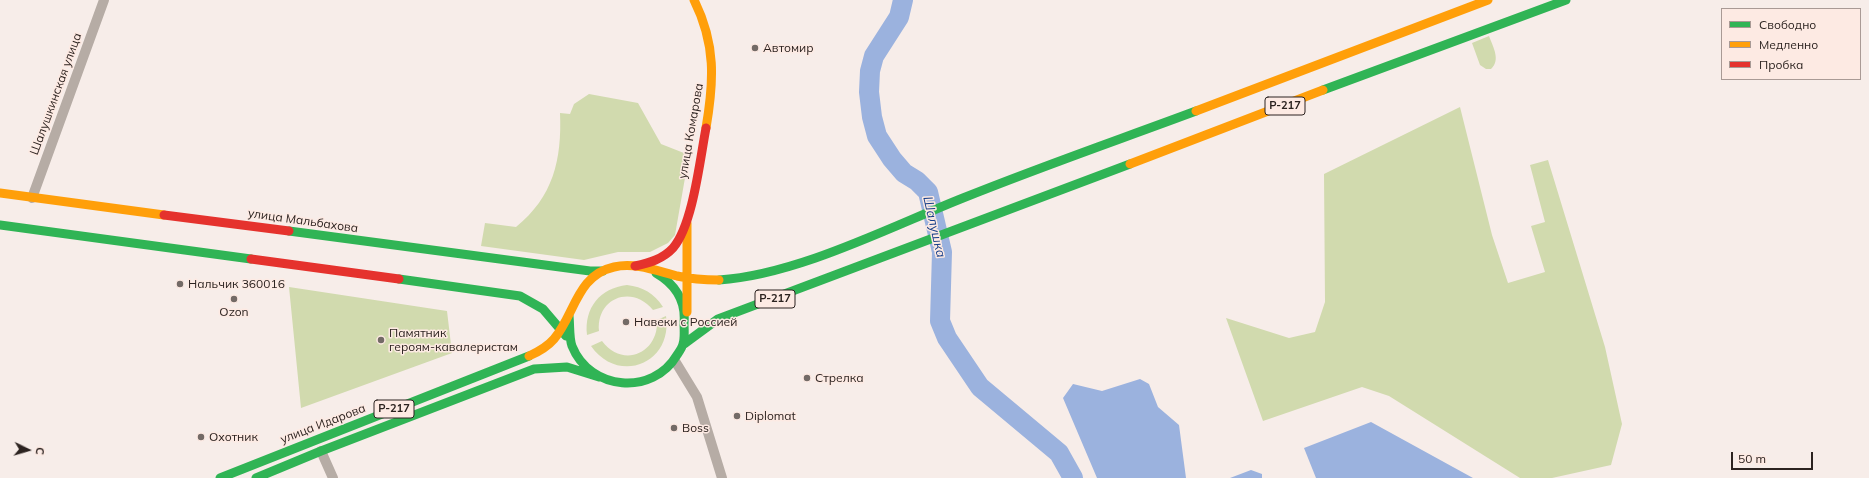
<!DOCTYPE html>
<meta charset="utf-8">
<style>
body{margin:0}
#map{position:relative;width:1869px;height:478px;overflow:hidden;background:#f7ede9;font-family:Mulish,sans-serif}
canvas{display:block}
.legend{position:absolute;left:1721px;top:8px;width:140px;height:72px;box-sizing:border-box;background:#fdeae3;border:1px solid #a99a95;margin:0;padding:5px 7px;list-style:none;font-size:12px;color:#2c2320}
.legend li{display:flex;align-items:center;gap:8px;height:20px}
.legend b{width:20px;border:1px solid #a99a95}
.north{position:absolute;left:8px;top:430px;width:40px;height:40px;-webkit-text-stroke:3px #fdeae3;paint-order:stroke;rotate:95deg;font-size:11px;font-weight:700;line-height:16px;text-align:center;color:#2c2320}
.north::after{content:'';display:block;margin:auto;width:14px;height:18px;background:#2c2320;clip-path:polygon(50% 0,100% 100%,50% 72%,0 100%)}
.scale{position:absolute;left:1731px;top:452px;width:82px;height:18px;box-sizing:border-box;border:2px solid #2c2320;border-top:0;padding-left:5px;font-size:12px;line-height:14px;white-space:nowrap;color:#2c2320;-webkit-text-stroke:3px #fdeae3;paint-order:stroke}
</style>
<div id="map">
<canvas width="1869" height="478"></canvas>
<ul class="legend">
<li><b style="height:5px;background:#30b455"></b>Свободно</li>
<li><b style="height:5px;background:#ff9f0a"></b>Медленно</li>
<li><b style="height:5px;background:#e5322d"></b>Пробка</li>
</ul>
<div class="north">С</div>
<div class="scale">50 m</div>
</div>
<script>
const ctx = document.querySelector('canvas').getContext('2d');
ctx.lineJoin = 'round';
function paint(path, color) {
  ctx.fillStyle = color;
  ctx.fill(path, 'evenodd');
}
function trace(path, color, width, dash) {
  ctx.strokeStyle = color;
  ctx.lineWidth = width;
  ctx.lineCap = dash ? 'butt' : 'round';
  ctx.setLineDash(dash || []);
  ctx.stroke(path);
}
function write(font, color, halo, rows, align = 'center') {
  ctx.font = font + ' Mulish,sans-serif';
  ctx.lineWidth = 3;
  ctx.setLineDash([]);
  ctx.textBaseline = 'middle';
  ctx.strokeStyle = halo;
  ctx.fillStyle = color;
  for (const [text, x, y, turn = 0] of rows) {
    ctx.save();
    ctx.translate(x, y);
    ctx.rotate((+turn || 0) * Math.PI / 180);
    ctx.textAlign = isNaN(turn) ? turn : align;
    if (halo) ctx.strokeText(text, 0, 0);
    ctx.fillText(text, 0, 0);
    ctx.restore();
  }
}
paint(new Path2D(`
 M 1489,36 C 1493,47 1501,60 1491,69 L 1486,69 L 1480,65 L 1472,43 Z
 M 589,94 L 638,103 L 661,144 L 689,155 L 675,235 L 668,243 L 650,252 L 618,252 L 584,260 L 481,246 L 485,223 L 516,227 C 553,197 562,160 560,113 L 570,114 L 574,104 Z
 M 1460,107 L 1492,235 L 1508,283 L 1545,272 L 1531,226 L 1545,222 L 1530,165 L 1548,160 L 1605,347 L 1622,424 L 1611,465 L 1552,478 L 1520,478 L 1389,396 L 1362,387 L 1263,421 L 1226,318 L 1289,338 L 1315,332 L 1325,302 L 1324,174 Z
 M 627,285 C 643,287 654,293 663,307 L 653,310 C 632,284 596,298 599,331 L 587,335 C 584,308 600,288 627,285 Z
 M 289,287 L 447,311 L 452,353 L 301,408 Z
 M 666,316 C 673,364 618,385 591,346 L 602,341 C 623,369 659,353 657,320 Z`), '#d1daae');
paint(new Path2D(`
 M 1140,379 L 1149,384 L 1158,407 L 1179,425 L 1186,478 L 1097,478 L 1063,398 L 1073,384 L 1102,391 Z
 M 1371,422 L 1473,478 L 1316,478 L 1304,448 Z
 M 1251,470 L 1262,474 L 1262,478 L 1230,478 Z`), '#9bb2de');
trace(new Path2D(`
 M 903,0 L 899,17 L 874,56 L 870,71 L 869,92 L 872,117 L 877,136 L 892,159 L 904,173 L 917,181 L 928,192 L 942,252 L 940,321 L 947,338 L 980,387 L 1059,453 L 1073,478`), '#9bb2de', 20);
trace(new Path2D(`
 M 32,198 L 104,0
 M 675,361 L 697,397 L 722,478
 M 321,451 L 333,478`), '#b6aca5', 10);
trace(new Path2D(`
 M 1323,90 L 1566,0
 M 0,225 L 251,259
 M 289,231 L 590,271 L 603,271
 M 399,279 L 520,296 L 543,309 L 566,336
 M 719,280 C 797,275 890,227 963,198 C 1040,167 1118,140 1196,111
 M 569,316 C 570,325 569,338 572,346 C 590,391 653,396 677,355 C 679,352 682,348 683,344 C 685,338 684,329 684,323 C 686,301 675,284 656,273
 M 684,344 L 718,319 L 1130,164
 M 220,478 L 529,356
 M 256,478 L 321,451 L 534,369 L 567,367 L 599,377`), '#30b455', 9);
trace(new Path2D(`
 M 694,0 C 716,44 714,81 706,128
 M 1196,111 L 1488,0
 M 1130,164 L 1323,90
 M 0,193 L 164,215
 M 687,223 L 687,312
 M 529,356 C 538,352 548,346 554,339 C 575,314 577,275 614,267 C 635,262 657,271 677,276 C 691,279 705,280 719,280`), '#ff9f0a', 9);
trace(new Path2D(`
 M 164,215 L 289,231
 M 251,259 L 399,279
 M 635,266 C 649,263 663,259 673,248 C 693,225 700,159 706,128`), '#e5322d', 9);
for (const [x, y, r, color] of [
 [755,48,4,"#736a66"],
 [180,284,4,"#736a66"],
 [234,299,4,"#736a66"],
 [626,322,4,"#736a66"],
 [381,340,4,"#736a66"],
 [807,378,4,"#736a66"],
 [737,416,4,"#736a66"],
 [674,428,4,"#736a66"],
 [201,437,4,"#736a66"]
]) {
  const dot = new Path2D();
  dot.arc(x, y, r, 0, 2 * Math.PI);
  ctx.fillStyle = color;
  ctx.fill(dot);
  trace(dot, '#fdeae3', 1.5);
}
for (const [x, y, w] of [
 [1285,106,40],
 [775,299,40],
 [394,409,40]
]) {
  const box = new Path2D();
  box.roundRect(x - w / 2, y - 9, w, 18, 3);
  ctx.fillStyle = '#fdeae3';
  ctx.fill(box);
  trace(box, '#2c2320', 1);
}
write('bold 11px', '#2c2320', null, [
 ["Р-217",1285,106],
 ["Р-217",775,299],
 ["Р-217",394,409]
]);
write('12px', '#2c2320', '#fdeae3', [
 ["Автомир",763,48],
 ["Нальчик 360016",188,284],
 ["Ozon",234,312,"center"],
 ["Навеки с Россией",634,322],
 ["Памятник",389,333],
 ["героям-кавалеристам",389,347],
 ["Стрелка",815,378],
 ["Diplomat",745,416],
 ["Boss",682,428],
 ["Охотник",209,437]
], 'left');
write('12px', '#2c2320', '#fdeae3', [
 ["Шалушкинская улица",56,94,-70],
 ["улица Комарова",691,131,-80],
 ["улица Мальбахова",303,221,8],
 ["улица Идарова",323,424,-21]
]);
write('italic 13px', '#133c88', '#fdeae3', [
 ["Шалушка",934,227,77]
]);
</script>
